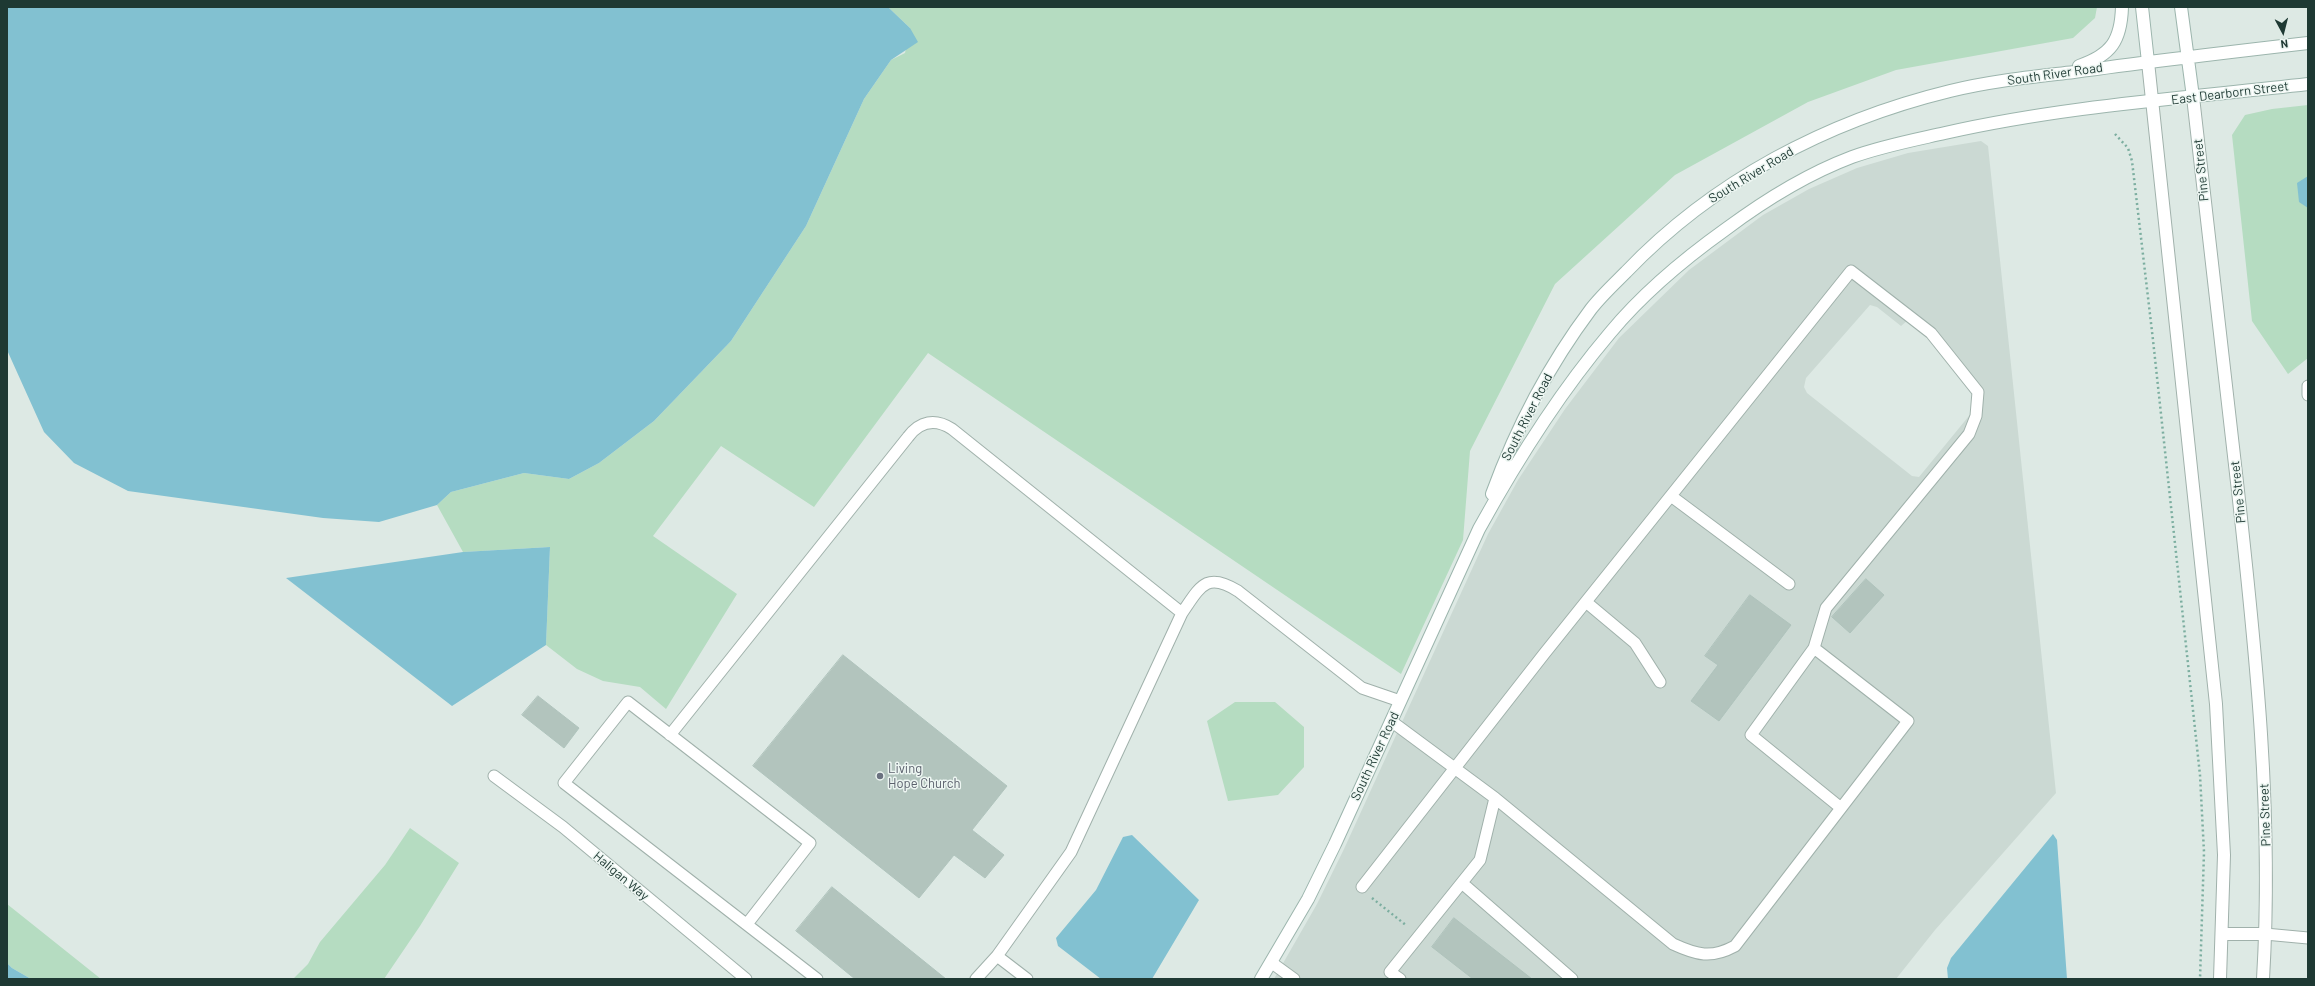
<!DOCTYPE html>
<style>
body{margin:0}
#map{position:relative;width:2315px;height:986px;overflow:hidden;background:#dde9e4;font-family:Barlow,sans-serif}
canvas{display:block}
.frame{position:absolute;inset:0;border:8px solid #1e3933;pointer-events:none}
.north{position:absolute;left:2263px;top:12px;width:40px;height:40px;-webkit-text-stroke:3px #edf6f2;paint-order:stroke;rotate:173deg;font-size:11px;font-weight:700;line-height:16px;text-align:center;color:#1e3933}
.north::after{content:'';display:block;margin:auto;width:14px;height:18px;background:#1e3933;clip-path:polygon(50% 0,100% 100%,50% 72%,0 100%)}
</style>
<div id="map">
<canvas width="2315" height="986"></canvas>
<div class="frame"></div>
<div class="north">N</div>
</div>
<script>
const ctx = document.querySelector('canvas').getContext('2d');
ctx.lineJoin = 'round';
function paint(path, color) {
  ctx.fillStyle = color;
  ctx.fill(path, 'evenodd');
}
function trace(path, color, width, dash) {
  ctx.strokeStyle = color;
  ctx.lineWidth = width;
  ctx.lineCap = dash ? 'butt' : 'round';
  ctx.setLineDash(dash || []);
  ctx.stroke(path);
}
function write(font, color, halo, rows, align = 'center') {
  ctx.font = font + ' Barlow,sans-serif';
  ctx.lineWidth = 3;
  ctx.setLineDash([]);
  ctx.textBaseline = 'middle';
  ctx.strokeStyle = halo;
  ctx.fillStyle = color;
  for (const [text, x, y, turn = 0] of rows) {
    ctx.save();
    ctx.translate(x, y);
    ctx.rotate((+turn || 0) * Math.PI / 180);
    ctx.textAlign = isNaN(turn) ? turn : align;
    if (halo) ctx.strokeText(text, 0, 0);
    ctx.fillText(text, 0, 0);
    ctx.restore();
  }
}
paint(new Path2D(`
 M 1981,141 L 1988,146 L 2056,793 L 1935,930 L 1896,979 L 1274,979 L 1317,904 L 1344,849 L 1488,534 L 1518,480 L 1565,409 L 1619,338 L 1689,270 L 1763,215 L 1809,189 L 1857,168 L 1908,153 ZM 1870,305 L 1877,307 L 1901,326 L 1908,320 L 1915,320 L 1956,355 L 1975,400 L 1973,411 L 1919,477 L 1912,476 L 1807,393 L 1804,387 L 1806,378 Z`), '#cbd9d3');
paint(new Path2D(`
 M 888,7 L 2097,7 L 2095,18 L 2073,38 L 1896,70 L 1808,102 L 1675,175 L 1555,284 L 1470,451 L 1463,540 L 1401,674 L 928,353 L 814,507 L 721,446 L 653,536 L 737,594 L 666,709 L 640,687 L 603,681 L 577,669 L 546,645 L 550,547 L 463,552 L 437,505 L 451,492 L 524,473 L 569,479 L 599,463 L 654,421 L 731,341 L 806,226 L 864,99 L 891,60 L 905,53 L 910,28 Z
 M 2308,105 L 2308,358 L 2288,374 L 2252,321 L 2232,135 L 2245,115 L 2272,109 Z
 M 1235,702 L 1275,702 L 1304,727 L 1304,767 L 1278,795 L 1228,801 L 1207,721 Z
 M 410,828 L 459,863 L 420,926 L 384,979 L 293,979 L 308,964 L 320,942 L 385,865 Z
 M 7,904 L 101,979 L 31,979 L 12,968 L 7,963 Z`), '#b5dcc1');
paint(new Path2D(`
 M 7,7 L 888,7 L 910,28 L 918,42 L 891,60 L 864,99 L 806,226 L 731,341 L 654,421 L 599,463 L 569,479 L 524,473 L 451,492 L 437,505 L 379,522 L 323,518 L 128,491 L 74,463 L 44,432 L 7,350 Z
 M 2308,176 L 2308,208 L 2299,202 L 2297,183 Z
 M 550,547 L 546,645 L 452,706 L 286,578 L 463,552 Z
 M 2053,834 L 2057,840 L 2067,979 L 1948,979 L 1947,968 L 1951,958 Z
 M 1132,835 L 1199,900 L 1152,979 L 1101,979 L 1058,946 L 1056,938 L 1096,890 L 1123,837 Z
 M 7,963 L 12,968 L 31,979 L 7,979 Z`), '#82c1d1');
const building = new Path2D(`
 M 1866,579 L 1884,595 L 1850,633 L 1832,617 Z
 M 1750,595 L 1791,625 L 1719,721 L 1691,701 L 1718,665 L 1705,656 Z
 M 843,655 L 1007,786 L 972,830 L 1004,855 L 985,878 L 954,855 L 919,898 L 753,766 Z
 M 538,696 L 579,728 L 564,748 L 522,715 Z
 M 832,887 L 946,979 L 855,979 L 796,931 Z
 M 1454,918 L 1532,979 L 1473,979 L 1432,947 Z`);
paint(building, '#b2c4bd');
trace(building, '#afc3bc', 1);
const service = new Path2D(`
 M 2308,386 L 2308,395
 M 1671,496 L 1789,584
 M 1586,602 L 1635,643 L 1660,682
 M 1391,721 L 1495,798 L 1480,860 L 1390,972 L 1400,979
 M 670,735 L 908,437 C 920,421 935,418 952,429 L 1182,613
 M 494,776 L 563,827 L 746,979
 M 1495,798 L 1673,944 C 1697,955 1711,959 1735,946 L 1908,721 L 1814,648 L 1751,735 L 1841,808
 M 1462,883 L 1572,979
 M 1362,887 L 1544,654 L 1851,271 L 1931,333 L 1978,392 L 1976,416 L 1969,434 L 1826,608 L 1814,648
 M 747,924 L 810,843 L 628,702 L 564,783 L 817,979
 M 2265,934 L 2308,938
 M 997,956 L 1027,979
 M 1272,963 L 1294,979
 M 976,979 L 997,956 L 1071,852 L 1182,613 C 1200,587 1206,571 1238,591 L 1362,688 L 1400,701`);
const tertiary = new Path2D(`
 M 2148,62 L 2216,704 L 2224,855 L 2220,979
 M 2193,97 C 2208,228 2223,360 2238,491 C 2256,653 2273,815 2263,979
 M 2222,934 L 2265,934`);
const secondary = new Path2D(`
 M 2142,7 L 2148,62
 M 2181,7 L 2193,97
 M 2079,66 C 2111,55 2121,41 2122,7
 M 1492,494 C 1516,428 1549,365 1591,309 C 1601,296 1614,284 1626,272 C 1713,181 1827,121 1950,91 C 1990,81 2032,77 2074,72 C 2152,61 2230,52 2308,43
 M 1261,979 L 1308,899 L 1335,844 L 1479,529 C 1517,460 1559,393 1610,333 C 1643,293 1684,259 1726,229 C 1765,200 1807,174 1852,157 C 1882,146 1914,140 1945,133 C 2064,106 2187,98 2308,84`);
trace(service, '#a0b1ab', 13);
trace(tertiary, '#a0b1ab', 14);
trace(secondary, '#9cb5ad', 14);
trace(new Path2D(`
 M 2115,134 L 2128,148 L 2132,161 L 2153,340 L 2200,775 L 2204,852 L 2200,979
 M 1372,898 L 1407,926`), '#7caea0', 2.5, [2, 3]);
trace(service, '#fff', 11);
trace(tertiary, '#fff', 12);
trace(secondary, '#fff', 12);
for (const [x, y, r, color] of [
 [880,776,4,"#6b7280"]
]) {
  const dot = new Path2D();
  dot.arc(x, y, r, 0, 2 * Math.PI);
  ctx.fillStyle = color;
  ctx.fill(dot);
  trace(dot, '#edf6f2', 1.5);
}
write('13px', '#1e3933', '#edf6f2', [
 ["South River Road",2055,74,-8],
 ["East Dearborn Street",2230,93,-7],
 ["Pine Street",2201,170,-96],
 ["South River Road",1751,175,-31],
 ["South River Road",1527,417,-63],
 ["Pine Street",2238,492,-96],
 ["South River Road",1375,756,-65],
 ["Pine Street",2265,815,-92],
 ["Haligan Way",621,876,40]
]);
write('13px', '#5b616d', '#edf6f2', [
 ["Living",888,769],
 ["Hope Church",888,784]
], 'left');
</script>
